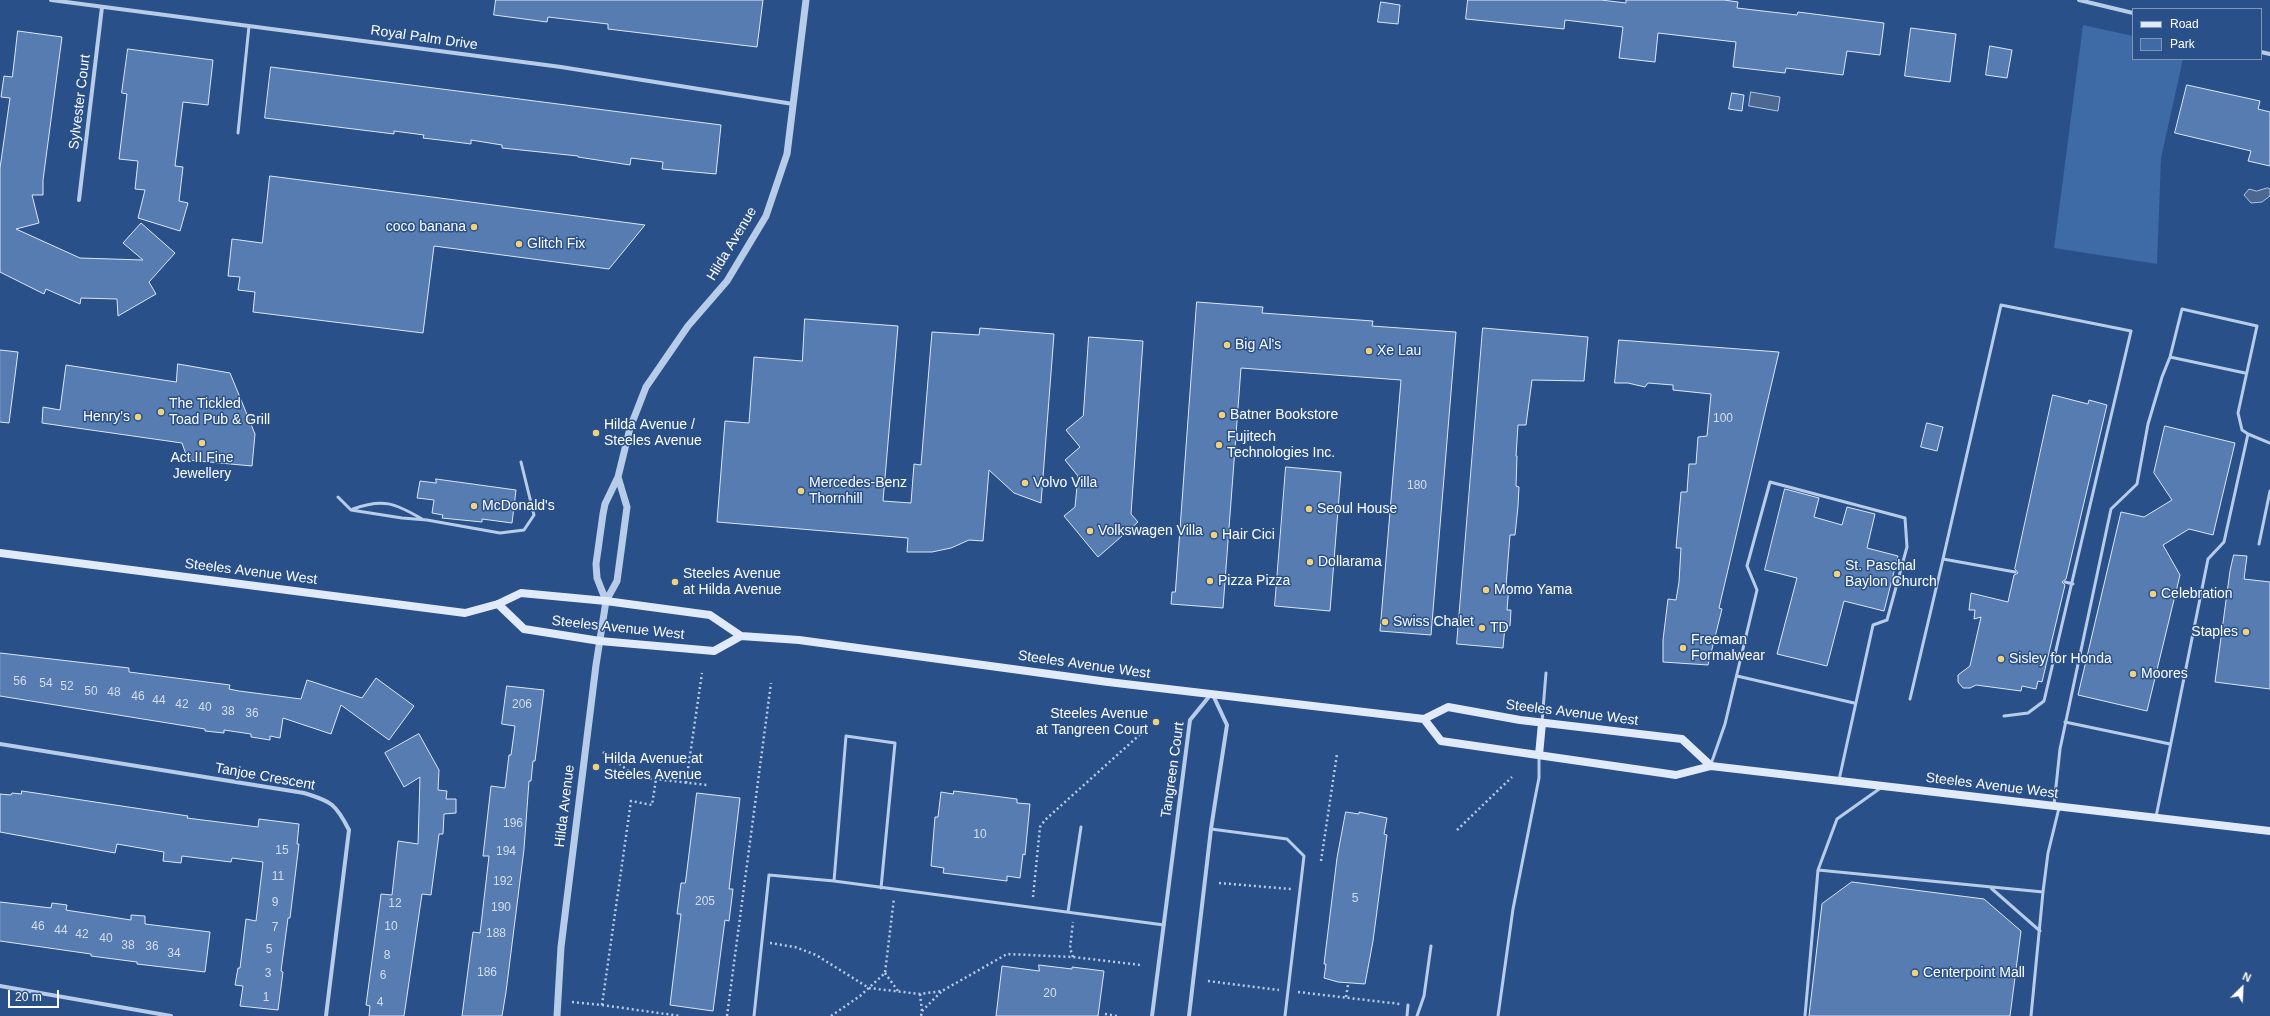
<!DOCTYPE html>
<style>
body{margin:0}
#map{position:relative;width:2270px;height:1016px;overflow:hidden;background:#2a5089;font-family:Arial,sans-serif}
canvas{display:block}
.legend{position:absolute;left:2132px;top:8px;width:130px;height:52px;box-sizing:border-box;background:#2a5089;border:1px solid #7f96b8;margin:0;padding:5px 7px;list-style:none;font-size:12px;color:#fff}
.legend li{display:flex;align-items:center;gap:8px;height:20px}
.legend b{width:20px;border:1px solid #7f96b8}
.north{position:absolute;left:2222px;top:968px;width:40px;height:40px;-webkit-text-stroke:3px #2a5089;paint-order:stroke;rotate:24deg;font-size:11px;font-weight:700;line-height:16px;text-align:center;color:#fff}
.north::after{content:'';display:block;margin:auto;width:14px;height:18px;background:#fff;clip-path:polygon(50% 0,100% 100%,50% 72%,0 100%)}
.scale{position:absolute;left:8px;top:990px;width:51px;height:18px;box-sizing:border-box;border:2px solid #fff;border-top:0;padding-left:5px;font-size:12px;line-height:14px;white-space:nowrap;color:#fff;-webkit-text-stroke:3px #2a5089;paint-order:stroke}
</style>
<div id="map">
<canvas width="2270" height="1016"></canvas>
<ul class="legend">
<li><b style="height:5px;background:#e1eaf8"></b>Road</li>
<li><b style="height:11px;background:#3e6aa6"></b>Park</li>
</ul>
<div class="north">N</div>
<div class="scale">20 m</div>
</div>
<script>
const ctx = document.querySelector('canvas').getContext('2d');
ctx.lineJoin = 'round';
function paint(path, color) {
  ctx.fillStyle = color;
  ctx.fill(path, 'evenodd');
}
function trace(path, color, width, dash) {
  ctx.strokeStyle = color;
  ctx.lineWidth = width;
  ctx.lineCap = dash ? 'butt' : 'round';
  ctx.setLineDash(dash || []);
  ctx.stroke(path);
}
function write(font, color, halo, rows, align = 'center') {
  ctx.font = font + ' Arial,sans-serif';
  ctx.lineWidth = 3;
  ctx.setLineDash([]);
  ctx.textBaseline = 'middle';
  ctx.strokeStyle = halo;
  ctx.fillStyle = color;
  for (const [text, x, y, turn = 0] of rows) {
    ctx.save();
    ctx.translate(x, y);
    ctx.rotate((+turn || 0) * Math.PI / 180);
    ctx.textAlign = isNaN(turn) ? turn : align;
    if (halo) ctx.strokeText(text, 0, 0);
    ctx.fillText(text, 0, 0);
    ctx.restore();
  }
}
paint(new Path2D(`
 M 2083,25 L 2133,36 L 2133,59 L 2183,59 L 2161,158 L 2157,264 L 2054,248 Z`), '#3e6aa6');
const water = new Path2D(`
 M 1751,92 L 1780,97 L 1778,111 L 1749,106 Z
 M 2268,188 L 2270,189 L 2270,196 L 2262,202 L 2251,203 L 2244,195 L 2249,189 L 2256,191 Z`);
paint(water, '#4c6790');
trace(water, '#acc6e9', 1);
const building = new Path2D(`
 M 496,0 L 763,0 L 757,47 L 608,29 L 608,24 L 548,17 L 547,22 L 494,15 Z
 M 1468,0 L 1601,0 L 1626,3 L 1626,0 L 1724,0 L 1738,2 L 1737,8 L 1797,15 L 1798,12 L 1884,23 L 1880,55 L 1847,51 L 1843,75 L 1786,68 L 1785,73 L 1733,67 L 1736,42 L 1658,33 L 1655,62 L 1619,58 L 1623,27 L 1565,20 L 1564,29 L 1466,19 Z
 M 1381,2 L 1400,5 L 1398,24 L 1378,22 Z
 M 1911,28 L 1956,34 L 1950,82 L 1905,76 Z
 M 18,31 L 62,37 L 43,180 L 43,195 L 32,195 L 39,223 L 16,229 L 80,258 L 143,260 L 123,243 L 141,223 L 175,253 L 149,282 L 156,294 L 118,316 L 117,299 L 81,298 L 80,304 L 46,289 L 44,294 L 0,272 L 0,168 L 10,98 L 1,97 L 4,76 L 12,77 Z
 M 1990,46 L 2012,50 L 2007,78 L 1986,75 Z
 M 128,49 L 213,60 L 208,105 L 183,102 L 175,166 L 183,167 L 179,201 L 188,203 L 180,231 L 138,218 L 145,190 L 135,189 L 138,161 L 119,159 L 127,94 L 122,93 Z
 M 271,67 L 721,125 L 716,174 L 662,169 L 663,162 L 631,158 L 630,165 L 578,157 L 578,156 L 502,148 L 502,145 L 471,140 L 471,144 L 448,141 L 423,138 L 424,135 L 394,131 L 394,134 L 265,118 Z
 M 2187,85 L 2260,101 L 2258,109 L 2270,112 L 2270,166 L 2248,161 L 2251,151 L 2175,133 Z
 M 1732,93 L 1744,95 L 1742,111 L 1729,109 Z
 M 270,176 L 440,198 L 645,225 L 609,269 L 434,246 L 423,333 L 253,312 L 255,292 L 238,290 L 240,277 L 228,276 L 232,239 L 262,243 Z
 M 1197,302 L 1263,307 L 1262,313 L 1373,321 L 1372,326 L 1456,332 L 1431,635 L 1380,631 L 1401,380 L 1241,368 L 1223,608 L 1171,604 L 1172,592 L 1175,592 Z
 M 805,319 L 898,326 L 883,501 L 911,503 L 914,464 L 921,465 L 932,332 L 979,335 L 980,328 L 1054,334 L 1041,503 L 1014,493 L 989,470 L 983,541 L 969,540 L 951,548 L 932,552 L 907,552 L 908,538 L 717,522 L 725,421 L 749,423 L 754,357 L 802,361 Z
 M 1483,328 L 1588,337 L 1584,381 L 1532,380 L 1526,425 L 1518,425 L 1516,456 L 1517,456 L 1516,486 L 1519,487 L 1518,506 L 1515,535 L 1510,535 L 1506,586 L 1509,586 L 1507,610 L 1511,610 L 1510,626 L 1505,626 L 1503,648 L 1457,644 Z
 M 1089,337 L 1143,341 L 1131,514 L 1138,522 L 1098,557 L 1064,516 L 1075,507 L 1078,476 L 1065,460 L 1080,447 L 1066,430 L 1083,416 Z
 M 1619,340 L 1779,352 L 1719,608 L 1722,609 L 1708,665 L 1663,662 L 1663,640 L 1668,599 L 1676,600 L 1679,582 L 1681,548 L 1676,548 L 1681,492 L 1687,492 L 1689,464 L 1696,464 L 1698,437 L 1707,436 L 1711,394 L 1673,390 L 1673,385 L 1648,383 L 1645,387 L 1628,383 L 1615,383 Z
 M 0,350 L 18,352 L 9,423 L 0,422 Z
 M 178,364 L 230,373 L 255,434 L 252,466 L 188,460 L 182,443 L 42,423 L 43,407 L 60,410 L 66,365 L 176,382 Z
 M 2053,395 L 2088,404 L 2089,400 L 2107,405 L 2066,579 L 2062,582 L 2065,585 L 2042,682 L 2038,681 L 2036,689 L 2022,686 L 2021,691 L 1976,685 L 1970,688 L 1963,688 L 1958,682 L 1958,675 L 1970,666 L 1981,617 L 1974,619 L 1975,610 L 1969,610 L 1971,593 L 2008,602 L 2014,575 L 2018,573 L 2015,569 Z
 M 1927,423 L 1943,427 L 1937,451 L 1921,447 Z
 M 2165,426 L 2235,443 L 2213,535 L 2189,529 L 2163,545 L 2180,575 L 2147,711 L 2078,695 L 2121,512 L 2144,517 L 2172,500 L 2154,473 Z
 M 1286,467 L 1341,472 L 1330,611 L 1275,606 Z
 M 436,479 L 516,490 L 512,523 L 482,519 L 482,522 L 442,518 L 443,515 L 432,513 L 434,500 L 417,498 L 420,481 L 436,483 Z
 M 1785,489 L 1819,498 L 1814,517 L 1842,525 L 1847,507 L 1875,514 L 1867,548 L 1898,556 L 1884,611 L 1844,601 L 1827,666 L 1777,654 L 1797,578 L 1765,570 Z
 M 2234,555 L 2247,556 L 2244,579 L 2270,582 L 2270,689 L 2215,682 L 2230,571 Z
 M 0,653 L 129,668 L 129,672 L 230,685 L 229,689 L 239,691 L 301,699 L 307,680 L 362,698 L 376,678 L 414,706 L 389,740 L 341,705 L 331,734 L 283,718 L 280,738 L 270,736 L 270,740 L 251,737 L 251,734 L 224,730 L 224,733 L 205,731 L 205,729 L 0,696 Z
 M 507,686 L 544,690 L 535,761 L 533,761 L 531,781 L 529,781 L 524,849 L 506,992 L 502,1016 L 462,1016 L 473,932 L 480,933 L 481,925 L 489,856 L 483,856 L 491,786 L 505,788 L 509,755 L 511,755 L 515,726 L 502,724 Z
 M 419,734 L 439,770 L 438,790 L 447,791 L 446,799 L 456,799 L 456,813 L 444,814 L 443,834 L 439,834 L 431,895 L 422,894 L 404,1016 L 369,1016 L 370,1006 L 366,1005 L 381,894 L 392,895 L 398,841 L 418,844 L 420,777 L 404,787 L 385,753 Z
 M 22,791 L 188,816 L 187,818 L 258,827 L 259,819 L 299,824 L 297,844 L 299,844 L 290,918 L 288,918 L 281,971 L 283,972 L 278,1010 L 240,1006 L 243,986 L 235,985 L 238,968 L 240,968 L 246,919 L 256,921 L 263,862 L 232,858 L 231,862 L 182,856 L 181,863 L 163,861 L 164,852 L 117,844 L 115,853 L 0,832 L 0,794 L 11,795 L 12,793 L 21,794 Z
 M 954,791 L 1017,799 L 1017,803 L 1030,804 L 1025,855 L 1023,854 L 1020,878 L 1007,876 L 1007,881 L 943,873 L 944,868 L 931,866 L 935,817 L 938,817 L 941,792 L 953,794 Z
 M 697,793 L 740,798 L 729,889 L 733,889 L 729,921 L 725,920 L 713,1011 L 670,1005 L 681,914 L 677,914 L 681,883 L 685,883 Z
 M 1346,812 L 1359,814 L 1359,812 L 1387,818 L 1384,834 L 1387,835 L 1373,941 L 1365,984 L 1338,982 L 1324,978 L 1326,964 L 1324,964 L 1337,858 Z
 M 1852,882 L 1984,899 L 2021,931 L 2010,1016 L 1809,1016 L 1822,904 Z
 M 0,902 L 51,908 L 52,903 L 67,905 L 66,910 L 72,911 L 131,920 L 131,915 L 145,916 L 145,924 L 210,932 L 205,972 L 137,964 L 137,962 L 91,956 L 91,954 L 0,941 Z
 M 1039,965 L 1072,969 L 1072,967 L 1104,971 L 1098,1016 L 996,1016 L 1002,966 L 1039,971 Z`);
paint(building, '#567cb2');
trace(building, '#dbe7f7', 1);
trace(new Path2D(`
 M 603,752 L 637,777 L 707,785
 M 686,783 L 702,673
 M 1457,830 L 1512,777
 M 1321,861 L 1337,754
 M 1219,883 L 1291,889
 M 1033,897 L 1040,827 L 1045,820 L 1145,730
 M 770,943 L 795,947 L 816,955 L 869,988 L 920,994 L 942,991 L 1007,954 L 1073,957 L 1141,965
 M 1073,957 L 1070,948 L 1073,922
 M 885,973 L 898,991
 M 1208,981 L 1279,990
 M 1298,992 L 1400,1004
 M 920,994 L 922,1011 L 921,1016
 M 1346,997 L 1348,985
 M 572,1002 L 602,1005 L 631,801 L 652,805 L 656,779
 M 602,1005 L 680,1016
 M 922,1011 L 942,991
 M 1105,1014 L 1117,1016
 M 727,1016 L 771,683
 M 831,1016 L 860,996 L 885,973 L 894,898`), '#b7cce9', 2.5, [2, 3]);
trace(new Path2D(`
 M 238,133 L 249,26
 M 2170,357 L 2245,373
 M 338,497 L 351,510 L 402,518 L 427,520 L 500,533 L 524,530 L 534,515 L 521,462
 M 353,509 C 383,498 395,503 422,519
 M 2259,544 L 2270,491
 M 1943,559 L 2001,305 L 2131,331 L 2044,701 L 2028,713 L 2004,716
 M 2065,582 L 2073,584
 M 1737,676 L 1854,703
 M 1910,699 L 1943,559 L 2015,572
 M 1542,722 L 1546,673
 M 2065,722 L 2170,744
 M 1711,764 L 1725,724 L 1757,590 L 1747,566 L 1770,482 L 1905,518 L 1907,547 L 1887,620 L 1873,625 L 1839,780
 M 2054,805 L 2060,749 L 2111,509 L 2137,484 L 2148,424 L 2162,377 L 2170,357 L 2182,309 L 2257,326 L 2238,413 L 2242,430 L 2248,434
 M 2156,817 L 2208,559 L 2224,542 L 2248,434 L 2270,443
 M 1211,829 L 1287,839 L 1304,856 L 1285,1016
 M 1818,870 L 2043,892 L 2031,1016
 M 881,888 L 895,743 L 846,736 L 834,881 L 1164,925
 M 1991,888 L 2040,931
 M 2043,892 L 2048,853 L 2059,808
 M 1068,912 L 1081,827
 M 754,1016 L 769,875 L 834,881
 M 1407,1016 L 1408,1005
 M 1417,1016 L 1424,996 L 1431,946
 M 1498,1016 L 1513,909 L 1539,778 L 1539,755
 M 1805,1016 L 1818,870 L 1837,819 L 1882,787`), '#b7cce9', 3);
trace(new Path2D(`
 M 51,0 L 561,67 L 793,104
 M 2079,0 L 2133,13
 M 2261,52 L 2270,54
 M 79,200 L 102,7
 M 0,744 L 304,793 C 331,801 336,804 349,830 L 326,1016
 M 0,986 L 171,1016
 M 1152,1016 L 1190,720 L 1212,693 L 1227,725 L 1211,829 L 1189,1016`), '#b7cce9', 4);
trace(new Path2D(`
 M 606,601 L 597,578 L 596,564 L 603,514 L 605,504 L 618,477 L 630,428 L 646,387 L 688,326 L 727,281 L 766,216 L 787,154 L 806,0
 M 557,1016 L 561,947 L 596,665 L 606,601 L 617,581 L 627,507 L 618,477`), '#b7cce9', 7);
trace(new Path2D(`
 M 0,553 L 465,613 L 498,604 L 521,593 L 606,601 L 710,615 L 741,636 L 799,640 L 1108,682 L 1424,719 L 1448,707 L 1520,720 L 1682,739 L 1711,766
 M 498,604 L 524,629 L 600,641 L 714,651 L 741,636
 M 1424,719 L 1441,741 L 1676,775 L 1711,766 L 2270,831
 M 1539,755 L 1542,723`), '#e1eaf8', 8);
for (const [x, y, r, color] of [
 [474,227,4,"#f0d27e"],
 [519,244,4,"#f0d27e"],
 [1227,345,4,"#f0d27e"],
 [1369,351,4,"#f0d27e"],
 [161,412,4,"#f0d27e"],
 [1222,415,4,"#f0d27e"],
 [138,417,4,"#f0d27e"],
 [596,433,4,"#f0d27e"],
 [202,443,4,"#f0d27e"],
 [1219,445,4,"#f0d27e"],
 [1025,483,4,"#f0d27e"],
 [801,491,4,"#f0d27e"],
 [474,506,4,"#f0d27e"],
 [1309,509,4,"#f0d27e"],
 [1090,531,4,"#f0d27e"],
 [1214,535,4,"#f0d27e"],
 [1310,562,4,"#f0d27e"],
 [1837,574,4,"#f0d27e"],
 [1210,581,4,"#f0d27e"],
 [675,582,4,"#f0d27e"],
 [1486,590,4,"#f0d27e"],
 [2153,594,4,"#f0d27e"],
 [1385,622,4,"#f0d27e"],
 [1482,628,4,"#f0d27e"],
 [2246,632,4,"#f0d27e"],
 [1683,648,4,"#f0d27e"],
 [2001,659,4,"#f0d27e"],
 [2133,674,4,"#f0d27e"],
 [1156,722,4,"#f0d27e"],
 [596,767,4,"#f0d27e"],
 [1915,973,4,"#f0d27e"]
]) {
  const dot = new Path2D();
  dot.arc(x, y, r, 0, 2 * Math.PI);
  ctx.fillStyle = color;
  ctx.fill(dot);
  trace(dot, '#2a5089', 1.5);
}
write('12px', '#d5deec', null, [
 ["100",1723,419],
 ["180",1417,486],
 ["56",20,682],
 ["54",46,684],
 ["52",67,687],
 ["50",91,692],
 ["48",114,693],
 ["46",138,697],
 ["44",159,701],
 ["42",182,705],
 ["206",522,705],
 ["40",205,708],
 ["38",228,712],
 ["36",252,714],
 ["196",513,824],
 ["10",980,835],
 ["15",282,851],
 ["194",506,852],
 ["11",278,877],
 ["192",503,882],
 ["5",1355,899],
 ["205",705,902],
 ["9",275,903],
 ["12",395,904],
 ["190",501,908],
 ["46",38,927],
 ["10",391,927],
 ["7",275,928],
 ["44",61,931],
 ["188",496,934],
 ["42",82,935],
 ["40",106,939],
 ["38",128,946],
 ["36",152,947],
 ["5",269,950],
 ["34",174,954],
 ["8",387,956],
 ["186",487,973],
 ["3",268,974],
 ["6",383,976],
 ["20",1050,994],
 ["1",266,998],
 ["4",380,1003]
]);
write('14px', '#fff', '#2a5089', [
 ["Royal Palm Drive",424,38,8],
 ["Sylvester Court",80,102,-83],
 ["Hilda Avenue",732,244,-59],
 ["Steeles Avenue West",251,572,7],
 ["Steeles Avenue West",618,628,6],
 ["Steeles Avenue West",1084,665,8],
 ["Steeles Avenue West",1572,713,7],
 ["Tangreen Court",1173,770,-82],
 ["Tanjoe Crescent",265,777,10],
 ["Steeles Avenue West",1992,786,7],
 ["Hilda Avenue",565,806,-83]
]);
write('14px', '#fff', '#2a5089', [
 ["coco banana",466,227,"right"],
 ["Glitch Fix",527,244],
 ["Big Al's",1235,345],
 ["Xe Lau",1377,351],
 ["The Tickled",169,404],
 ["Toad Pub & Grill",169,420],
 ["Batner Bookstore",1230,415],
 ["Henry's",130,417,"right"],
 ["Hilda Avenue /",604,425],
 ["Steeles Avenue",604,441],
 ["Fujitech",1227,437],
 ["Technologies Inc.",1227,453],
 ["Act II Fine",202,458,"center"],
 ["Jewellery",202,474,"center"],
 ["Mercedes-Benz",809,483],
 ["Thornhill",809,499],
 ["Volvo Villa",1033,483],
 ["McDonald's",482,506],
 ["Seoul House",1317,509],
 ["Volkswagen Villa",1098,531],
 ["Hair Cici",1222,535],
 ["Dollarama",1318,562],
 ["St. Paschal",1845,566],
 ["Baylon Church",1845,582],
 ["Steeles Avenue",683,574],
 ["at Hilda Avenue",683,590],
 ["Pizza Pizza",1218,581],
 ["Momo Yama",1494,590],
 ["Celebration",2161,594],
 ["Swiss Chalet",1393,622],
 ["TD",1490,628],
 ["Staples",2238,632,"right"],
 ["Freeman",1691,640],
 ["Formalwear",1691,656],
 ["Sisley for Honda",2009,659],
 ["Moores",2141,674],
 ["Steeles Avenue",1148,714,"right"],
 ["at Tangreen Court",1148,730,"right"],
 ["Hilda Avenue at",604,759],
 ["Steeles Avenue",604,775],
 ["Centerpoint Mall",1923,973]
], 'left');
</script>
